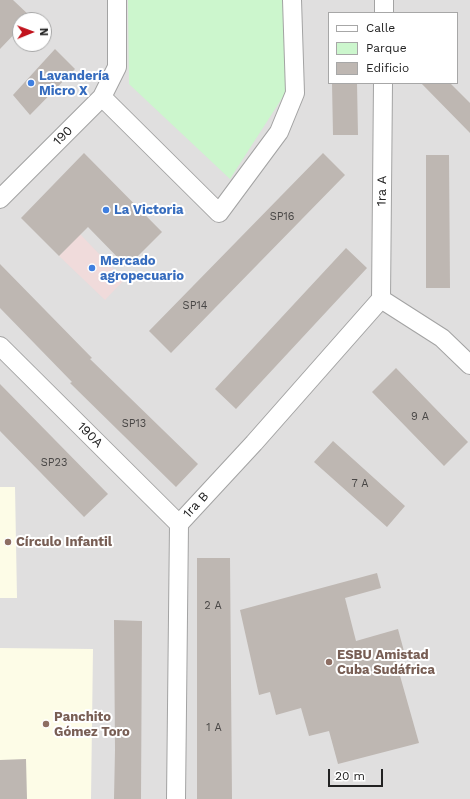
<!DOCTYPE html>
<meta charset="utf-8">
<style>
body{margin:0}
#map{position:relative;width:470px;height:799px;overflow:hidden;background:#f1eeea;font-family:"Work Sans",sans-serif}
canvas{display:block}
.legend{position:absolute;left:328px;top:12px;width:130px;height:72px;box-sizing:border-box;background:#fff;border:1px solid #a7a7a7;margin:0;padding:5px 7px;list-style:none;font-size:12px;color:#222}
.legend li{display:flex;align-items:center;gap:8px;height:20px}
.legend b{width:20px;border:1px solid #a7a7a7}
.north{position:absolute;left:12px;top:12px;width:40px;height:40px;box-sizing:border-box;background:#fff;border:1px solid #a7a7a7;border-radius:50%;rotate:89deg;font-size:11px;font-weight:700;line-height:16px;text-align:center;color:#222}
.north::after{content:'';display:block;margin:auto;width:14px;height:18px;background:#c1121c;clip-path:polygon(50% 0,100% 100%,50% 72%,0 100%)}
.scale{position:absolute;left:328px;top:769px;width:55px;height:18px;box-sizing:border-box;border:2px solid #222;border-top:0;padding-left:5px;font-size:12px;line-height:14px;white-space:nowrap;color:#222;-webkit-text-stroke:3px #fff;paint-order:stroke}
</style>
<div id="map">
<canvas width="470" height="799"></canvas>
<ul class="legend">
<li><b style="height:5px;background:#fff"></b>Calle</li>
<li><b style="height:11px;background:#ccf6cd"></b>Parque</li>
<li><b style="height:11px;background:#beb7b2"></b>Edificio</li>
</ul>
<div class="north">N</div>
<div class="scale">20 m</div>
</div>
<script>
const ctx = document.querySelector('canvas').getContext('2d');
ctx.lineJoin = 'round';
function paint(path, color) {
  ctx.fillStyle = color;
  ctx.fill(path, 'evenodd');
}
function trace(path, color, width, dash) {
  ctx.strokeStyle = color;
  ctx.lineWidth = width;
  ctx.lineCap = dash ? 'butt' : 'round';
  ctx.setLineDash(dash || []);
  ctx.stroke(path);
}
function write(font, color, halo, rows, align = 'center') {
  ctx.font = font + ' "Work Sans",sans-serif';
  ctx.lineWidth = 4;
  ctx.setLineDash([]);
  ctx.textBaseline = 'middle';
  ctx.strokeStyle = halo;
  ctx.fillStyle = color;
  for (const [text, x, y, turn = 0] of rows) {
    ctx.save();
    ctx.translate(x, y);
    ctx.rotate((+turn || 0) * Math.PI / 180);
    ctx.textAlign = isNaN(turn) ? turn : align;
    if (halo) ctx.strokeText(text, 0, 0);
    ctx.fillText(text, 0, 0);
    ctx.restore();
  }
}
paint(new Path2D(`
 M 0,0 L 470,0 L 470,799 L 0,799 ZM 329,13 L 457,13 L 457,83 L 329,83 ZM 20,20 L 44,20 L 44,44 L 20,44 Z`), '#e0dfdf');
paint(new Path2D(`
 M 80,234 L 124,280 L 105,300 L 59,256 Z`), '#f0dbdb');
paint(new Path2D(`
 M 0,487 L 15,487 L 17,598 L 0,598 Z
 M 0,648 L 93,649 L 91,799 L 0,799 Z`), '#fdfce7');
paint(new Path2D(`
 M 128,0 L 283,0 L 286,92 L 230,179 L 129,84 Z`), '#ccf6cd');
paint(new Path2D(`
 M 0,0 L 13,0 L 31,17 L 28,20 L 20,20 L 20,28 L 0,49 Z
 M 55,49 L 75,69 L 30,115 L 13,95 Z
 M 332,83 L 357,83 L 358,135 L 333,135 Z
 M 421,83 L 450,83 L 470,103 L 470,133 Z
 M 84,153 L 162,232 L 127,267 L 88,227 L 59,256 L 21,218 Z
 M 323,153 L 345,175 L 171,353 L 149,331 Z
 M 426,155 L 449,155 L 450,288 L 426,288 Z
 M 346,248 L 367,268 L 236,409 L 215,389 Z
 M 0,264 L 92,358 L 90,359 L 198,464 L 176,487 L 70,383 L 72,382 L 0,308 Z
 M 396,368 L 468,442 L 444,466 L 372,392 Z
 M 0,384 L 108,494 L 84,517 L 0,431 Z
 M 333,441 L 405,506 L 387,527 L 314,462 Z
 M 197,558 L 230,558 L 232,799 L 197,799 Z
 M 377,573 L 381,588 L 345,598 L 356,641 L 398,629 L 405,655 L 395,658 L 419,743 L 338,764 L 329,731 L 309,736 L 301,708 L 276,715 L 270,692 L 259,695 L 240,610 Z
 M 114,620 L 142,621 L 141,799 L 114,799 L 115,750 Z
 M 26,759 L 27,799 L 0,799 L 0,760 Z`), '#beb7b2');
const minor = new Path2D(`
 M 384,13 L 384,0
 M 102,97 L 219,213 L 279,132 L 295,93 L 292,0
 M 0,199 L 102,97 L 117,67 L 117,0
 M 381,299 L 383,83
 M 381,299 L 442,338 L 470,365
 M 0,346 L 179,524
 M 176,799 L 179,524 L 254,443 L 381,299`);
trace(minor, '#a3a3a3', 20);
trace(minor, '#fff', 18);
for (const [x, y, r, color] of [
 [31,83,4,"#3f7fe0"],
 [106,210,4,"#3f7fe0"],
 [92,268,4,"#3f7fe0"],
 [8,542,4,"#8d6e63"],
 [329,662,4,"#8d6e63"],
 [46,724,4,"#8d6e63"]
]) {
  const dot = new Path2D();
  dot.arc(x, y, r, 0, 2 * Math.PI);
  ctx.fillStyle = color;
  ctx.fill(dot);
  trace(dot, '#fff', 1.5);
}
write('11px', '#494746', null, [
 ["SP16",282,217],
 ["SP14",195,306],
 ["9 A",420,417],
 ["SP13",134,424],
 ["SP23",54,463],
 ["7 A",360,484],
 ["2 A",213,606],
 ["1 A",214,728]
]);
write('bold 13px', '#366cbe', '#fff', [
 ["Lavandería",39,76],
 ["Micro X",39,91],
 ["La Victoria",114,210],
 ["Mercado",100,261],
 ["agropecuario",100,276]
], 'left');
write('13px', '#222', '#fff', [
 ["190",63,136,-45],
 ["1ra A",382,191,-89],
 ["190A",90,435,45],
 ["1ra B",196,505,-47]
]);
write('bold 13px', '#785e54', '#fff', [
 ["Círculo Infantil",16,542],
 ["ESBU Amistad",337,655],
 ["Cuba Sudáfrica",337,670],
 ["Panchito",54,717],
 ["Gómez Toro",54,732]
], 'left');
</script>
